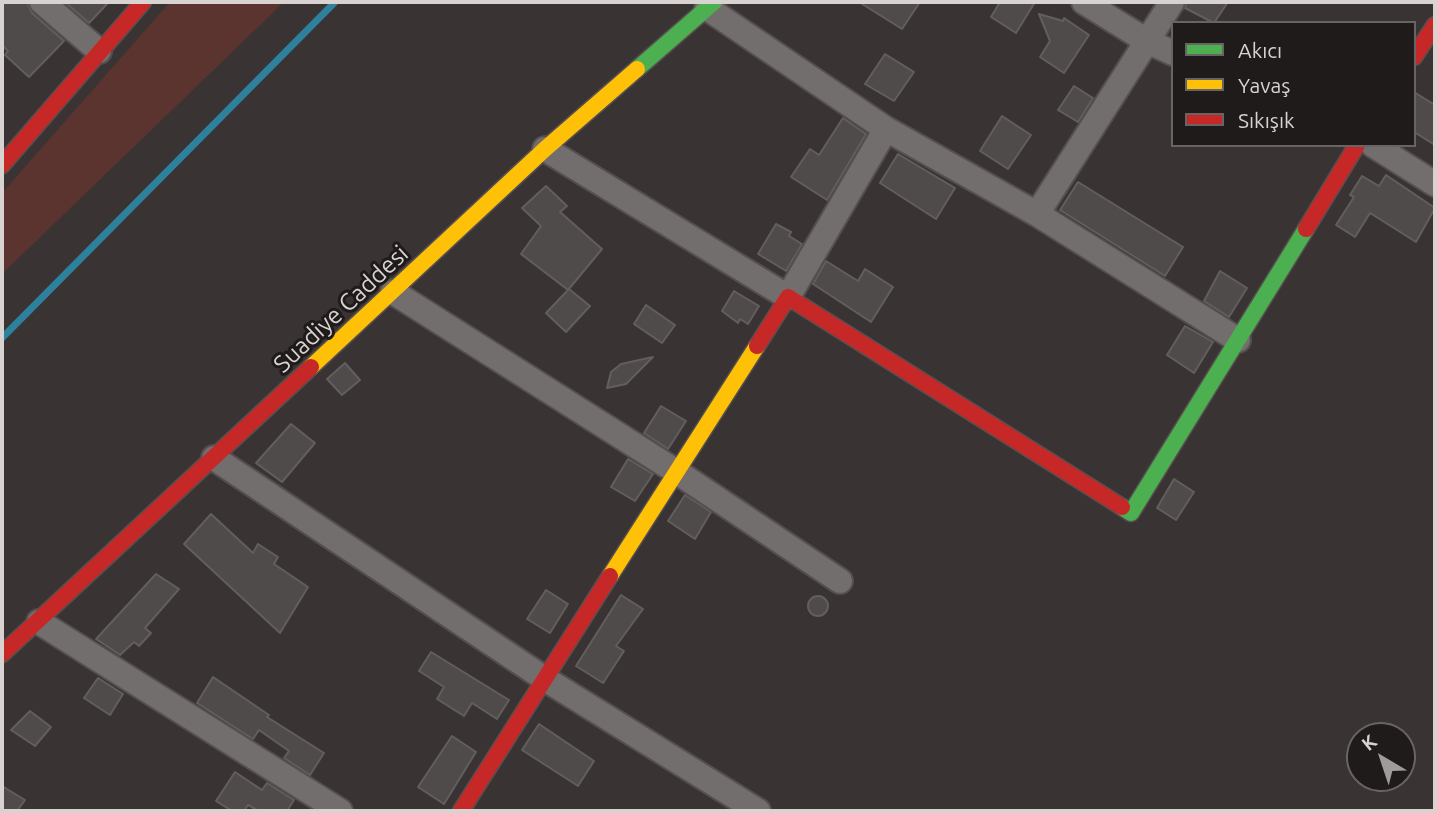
<!DOCTYPE html>
<meta charset="utf-8">
<style>
body{margin:0}
#map{position:relative;width:1437px;height:813px;overflow:hidden;background:#393333;font-family:Ubuntu,sans-serif}
canvas{display:block}
.frame{position:absolute;inset:0;border:4px solid #d8d2d1;pointer-events:none}
.legend{position:absolute;left:1171px;top:21px;width:245px;height:126px;box-sizing:border-box;background:#1f1b1a;border:2px solid #696463;margin:0;padding:9px 12px;list-style:none;font-size:21px;color:#d8d2d1}
.legend li{display:flex;align-items:center;gap:14px;height:35px}
.legend b{width:35px;border:2px solid #696463}
.north{position:absolute;left:1346px;top:722px;width:70px;height:70px;box-sizing:border-box;background:#1f1b1a;border:2px solid #696463;border-radius:50%;rotate:321deg;font-size:19px;font-weight:700;line-height:28px;text-align:center;color:#d8d2d1}
.north::after{content:'';display:block;margin:auto;width:24px;height:32px;background:#a09a9a;clip-path:polygon(50% 0,100% 100%,50% 72%,0 100%)}
</style>
<div id="map">
<canvas width="1437" height="813"></canvas>
<div class="frame"></div>
<ul class="legend">
<li><b style="height:9px;background:#4caf50"></b>Akıcı</li>
<li><b style="height:9px;background:#ffc107"></b>Yavaş</li>
<li><b style="height:9px;background:#c62828"></b>Sıkışık</li>
</ul>
<div class="north">K</div>
</div>
<script>
const ctx = document.querySelector('canvas').getContext('2d');
ctx.lineJoin = 'round';
function paint(path, color) {
  ctx.fillStyle = color;
  ctx.fill(path, 'evenodd');
}
function trace(path, color, width, dash) {
  ctx.strokeStyle = color;
  ctx.lineWidth = width;
  ctx.lineCap = dash ? 'butt' : 'round';
  ctx.setLineDash(dash || []);
  ctx.stroke(path);
}
function write(font, color, halo, rows, align = 'center') {
  ctx.font = font + ' Ubuntu,sans-serif';
  ctx.lineWidth = 6;
  ctx.setLineDash([]);
  ctx.textBaseline = 'middle';
  ctx.strokeStyle = halo;
  ctx.fillStyle = color;
  for (const [text, x, y, turn = 0] of rows) {
    ctx.save();
    ctx.translate(x, y);
    ctx.rotate((+turn || 0) * Math.PI / 180);
    ctx.textAlign = isNaN(turn) ? turn : align;
    if (halo) ctx.strokeText(text, 0, 0);
    ctx.fillText(text, 0, 0);
    ctx.restore();
  }
}
paint(new Path2D(`
 M 170,2 L 284,2 L 2,274 L 2,193 Z`), '#5b3430');
trace(new Path2D(`
 M 2,338 L 335,2`), '#2e819d', 7);
const building = new Path2D(`
 M 2,2 L 27,2 L 32,13 L 64,41 L 29,77 L 5,55 L 8,51 L 2,45 Z
 M 65,2 L 109,2 L 89,23 Z
 M 859,2 L 920,2 L 902,29 Z
 M 1000,2 L 1035,2 L 1016,33 L 991,17 Z
 M 1187,2 L 1228,2 L 1214,23 L 1185,8 Z
 M 1039,14 L 1063,21 L 1064,18 L 1089,35 L 1064,73 L 1040,57 L 1050,41 Z
 M 885,54 L 914,72 L 894,101 L 865,84 Z
 M 1074,86 L 1093,98 L 1078,122 L 1058,110 Z
 M 1414,92 L 1435,105 L 1435,145 L 1414,132 Z
 M 1002,116 L 1031,135 L 1008,169 L 980,151 Z
 M 843,118 L 866,134 L 827,200 L 791,177 L 810,149 L 819,155 Z
 M 898,154 L 955,188 L 936,219 L 880,183 Z
 M 1386,175 L 1435,208 L 1416,242 L 1370,213 L 1355,237 L 1336,225 L 1354,197 L 1350,195 L 1362,176 L 1379,186 Z
 M 1078,182 L 1183,247 L 1165,276 L 1060,210 Z
 M 546,186 L 567,206 L 560,212 L 602,249 L 568,290 L 521,254 L 541,226 L 522,208 Z
 M 776,224 L 791,232 L 789,236 L 802,244 L 786,271 L 758,254 Z
 M 826,261 L 858,281 L 865,269 L 893,287 L 871,322 L 813,284 Z
 M 1220,271 L 1247,288 L 1229,317 L 1204,301 Z
 M 569,289 L 590,306 L 566,332 L 546,313 Z
 M 734,291 L 759,306 L 748,324 L 740,319 L 738,323 L 722,311 Z
 M 646,305 L 675,325 L 662,343 L 634,324 Z
 M 1185,326 L 1213,342 L 1194,373 L 1167,355 Z
 M 653,357 L 626,384 L 607,388 L 611,372 L 621,364 Z
 M 345,363 L 360,380 L 342,395 L 327,379 Z
 M 661,406 L 686,421 L 668,449 L 644,433 Z
 M 291,424 L 315,443 L 282,482 L 256,463 Z
 M 628,459 L 653,474 L 635,501 L 611,487 Z
 M 1174,479 L 1194,492 L 1176,520 L 1157,508 Z
 M 685,495 L 711,512 L 695,539 L 668,521 Z
 M 211,514 L 253,553 L 258,544 L 278,557 L 274,564 L 308,587 L 280,633 L 184,544 Z
 M 156,574 L 179,589 L 145,628 L 151,633 L 139,646 L 134,642 L 120,655 L 96,639 Z
 M 546,590 L 568,604 L 550,633 L 527,619 Z
 M 621,595 L 643,609 L 616,646 L 624,651 L 603,683 L 576,666 Z
 M808 606a10 10 0 1 1 20 0a10 10 0 1 1-20 0Z
 M 431,652 L 509,700 L 497,719 L 472,703 L 464,716 L 437,699 L 444,687 L 419,671 Z
 M 213,677 L 269,715 L 267,717 L 324,753 L 310,775 L 284,758 L 289,751 L 259,730 L 253,739 L 197,703 Z
 M 98,678 L 123,694 L 110,715 L 84,698 Z
 M 30,711 L 51,727 L 35,746 L 11,730 Z
 M 539,724 L 594,761 L 578,786 L 522,750 Z
 M 452,736 L 476,752 L 444,804 L 418,787 Z
 M 235,772 L 262,790 L 267,783 L 294,800 L 287,811 L 259,811 L 248,805 L 244,811 L 232,811 L 216,801 Z
 M 2,786 L 25,800 L 17,811 L 2,811 Z`);
paint(building, '#4f4b4a');
trace(building, '#635e5e', 2);
const street = new Path2D(`
 M 42,2 L 99,51
 M 1084,2 L 1147,41 L 1173,53
 M 707,8 L 886,129 L 1037,214 L 1238,340
 M 1373,145 L 1435,184
 M 545,149 L 788,297 L 886,129
 M 1037,214 L 1172,2
 M 393,292 L 677,472 L 840,581
 M 214,458 L 545,679 L 758,811
 M 39,622 L 340,811`);
const fast = new Path2D(`
 M 637,69 L 714,2
 M 1122,507 L 1131,513 L 1306,229`);
const slow = new Path2D(`
 M 311,367 L 545,149 L 637,69
 M 610,576 L 757,346`);
const jam = new Path2D(`
 M 1414,57 L 1435,25
 M 2,165 L 143,2
 M 1306,229 L 1357,145
 M 757,346 L 788,297 L 1122,507
 M 2,654 L 311,367
 M 461,811 L 610,576`);
trace(street, '#554f4f', 28);
trace(fast, '#554f4f', 19);
trace(slow, '#554f4f', 19);
trace(jam, '#554f4f', 19);
trace(street, '#736e6e', 24);
trace(fast, '#4caf50', 16);
trace(slow, '#ffc107', 16);
trace(jam, '#c62828', 16);
write('24px', '#d8d2d1', '#1f1b1a', [
 ["Suadiye Caddesi",341,309,-43]
]);
</script>
